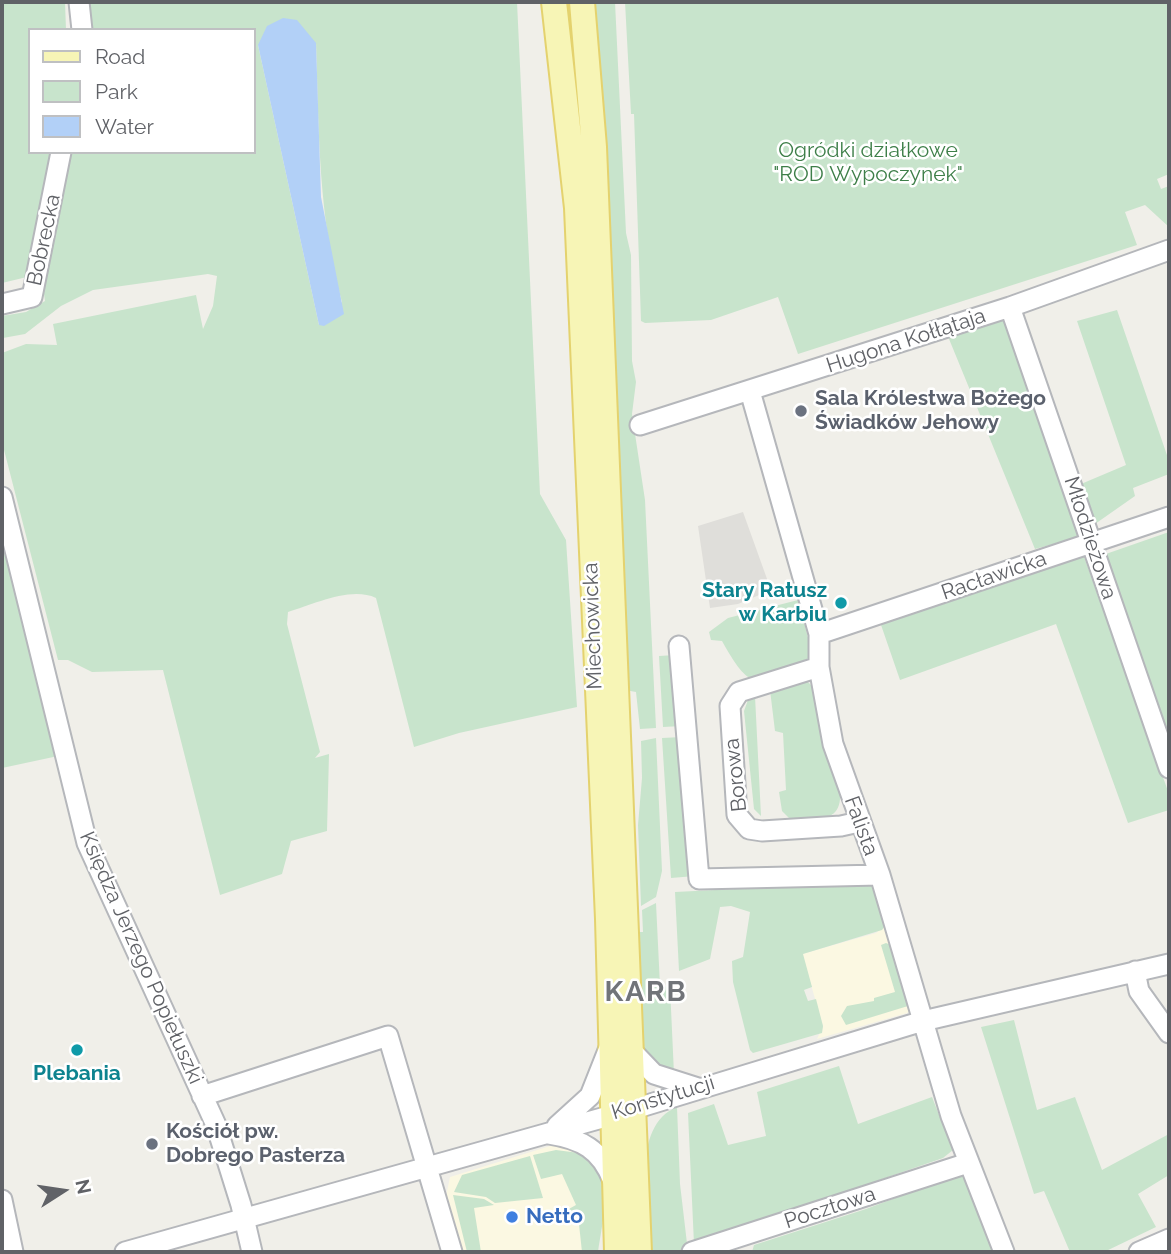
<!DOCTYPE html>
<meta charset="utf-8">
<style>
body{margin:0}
#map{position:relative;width:1171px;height:1254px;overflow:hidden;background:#f0efe9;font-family:Raleway,sans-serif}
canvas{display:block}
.frame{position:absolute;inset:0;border:4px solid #606267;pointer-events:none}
.legend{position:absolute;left:28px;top:28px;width:228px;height:126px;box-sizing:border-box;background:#fff;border:2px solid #bfc0c2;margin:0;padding:9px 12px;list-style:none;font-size:21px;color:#606267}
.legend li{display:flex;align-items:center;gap:14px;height:35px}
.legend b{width:35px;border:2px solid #bfc0c2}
.north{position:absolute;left:28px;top:1156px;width:70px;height:70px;-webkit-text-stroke:5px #fff;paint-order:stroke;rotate:78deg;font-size:19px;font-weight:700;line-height:28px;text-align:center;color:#606267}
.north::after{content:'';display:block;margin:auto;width:24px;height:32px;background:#606267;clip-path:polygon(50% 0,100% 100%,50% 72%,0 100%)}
</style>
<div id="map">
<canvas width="1171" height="1254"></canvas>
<div class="frame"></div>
<ul class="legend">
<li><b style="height:9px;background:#f7f5b6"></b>Road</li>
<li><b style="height:19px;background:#c8e4cc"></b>Park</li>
<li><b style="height:19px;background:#b2d0f7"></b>Water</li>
</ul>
<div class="north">N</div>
</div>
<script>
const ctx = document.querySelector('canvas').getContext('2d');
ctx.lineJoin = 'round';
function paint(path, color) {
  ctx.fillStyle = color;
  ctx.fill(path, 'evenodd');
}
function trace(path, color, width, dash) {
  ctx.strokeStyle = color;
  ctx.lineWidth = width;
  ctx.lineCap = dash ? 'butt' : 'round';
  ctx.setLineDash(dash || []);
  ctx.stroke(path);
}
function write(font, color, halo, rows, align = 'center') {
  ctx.font = font + ' Raleway,sans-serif';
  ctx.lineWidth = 5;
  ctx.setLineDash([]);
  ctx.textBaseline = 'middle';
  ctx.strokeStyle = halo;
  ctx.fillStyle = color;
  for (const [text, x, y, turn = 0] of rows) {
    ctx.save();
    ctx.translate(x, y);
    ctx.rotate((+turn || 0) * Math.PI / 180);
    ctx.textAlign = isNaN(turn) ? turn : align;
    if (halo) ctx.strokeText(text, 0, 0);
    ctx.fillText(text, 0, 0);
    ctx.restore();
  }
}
paint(new Path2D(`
 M 887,923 L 912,1009 L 907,1013 L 817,1039 L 823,1026 L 802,954 L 876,933 Z
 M 550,1146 L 567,1146 L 597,1163 L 598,1252 L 462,1252 L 446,1196 L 450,1177 Z`), '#fbf8e2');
paint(new Path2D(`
 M 743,512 L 771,590 L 738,604 L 710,608 L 698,526 Z`), '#dfdeda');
paint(new Path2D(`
 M 2,2 L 65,2 L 66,30 L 30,30 L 30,152 L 51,152 L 27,277 L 2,283 Z
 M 82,2 L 517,2 L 540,494 L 566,540 L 577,707 L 459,733 L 414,747 L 376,598 C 350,586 313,605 288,612 L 287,624 L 320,752 L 315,758 L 329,754 L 327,831 L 291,841 L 282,874 L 220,895 L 163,670 L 92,672 L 68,660 L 58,660 L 2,442 L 2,353 L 26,344 L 57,345 L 53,324 L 196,295 L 203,329 L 213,306 L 217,276 L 208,274 L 93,290 L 61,306 L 25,334 L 3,338 L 2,316 L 26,312 L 45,301 L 42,280 L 67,152 L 254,152 L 254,30 L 83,30 ZM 316,43 C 319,131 318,217 342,302 L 319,325 L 258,45 Z
 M 590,2 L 615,2 L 626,233 L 631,255 L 632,361 L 636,382 L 632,414 L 645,500 L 656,728 L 640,729 L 636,692 L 625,690 Z
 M 625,2 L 1169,2 L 1169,174 L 1157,179 L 1161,189 L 1169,186 L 1169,227 L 1145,205 L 1125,212 L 1137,245 L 798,354 L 778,297 L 711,320 L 645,323 L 641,321 L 634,114 L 631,114 Z
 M 1117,310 L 1169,461 L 1169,474 L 1133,488 L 1135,496 L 1095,524 L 1081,484 L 1126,465 L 1077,321 Z
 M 1005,317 L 1080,537 L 1035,549 L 947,334 Z
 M 2,522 L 58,756 L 2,768 Z
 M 1169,532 L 1169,744 L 1103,555 Z
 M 1083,554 L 1169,794 L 1169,810 L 1128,823 L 1056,624 L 900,680 L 880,622 Z
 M 798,600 L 811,649 L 809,658 C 756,682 754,698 722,641 L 711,640 L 709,632 L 728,618 Z
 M 675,655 L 682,726 L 663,727 L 659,656 Z
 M 804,678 L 816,690 L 840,790 C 843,826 815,818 789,818 L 782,811 L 779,792 L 786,790 L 783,733 L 775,731 L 770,690 Z
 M 755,696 L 761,816 L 754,809 L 744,711 L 748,700 Z
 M 682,737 L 695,876 L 671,878 L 662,738 Z
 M 656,738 L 662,871 L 656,897 L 641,906 L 638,825 L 642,778 L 641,741 Z
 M 875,882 L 887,923 L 882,930 L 803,954 L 812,987 L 804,990 L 808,1001 L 816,999 L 823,1026 L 822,1033 L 753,1053 L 750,1050 L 733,982 L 732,961 L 743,957 L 750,912 L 731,906 L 720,907 L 710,959 L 679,971 L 675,892 Z
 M 656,903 L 660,986 L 670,987 L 674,1074 L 652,1062 L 639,1043 L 634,932 L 643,932 L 642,910 Z
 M 886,943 L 891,945 L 908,1006 L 846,1025 L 841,1016 L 847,1006 L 874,1001 L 874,998 L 895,992 L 881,945 Z
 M 1014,1020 L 1037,1110 L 1075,1097 L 1102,1170 L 1169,1134 L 1169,1175 L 1138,1194 L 1156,1227 L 1104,1252 L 1070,1252 L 1044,1191 L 1034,1194 L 981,1027 Z
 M 839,1066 L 858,1124 L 932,1097 L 953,1150 L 943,1158 L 694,1244 L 688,1113 L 714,1104 L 728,1145 L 766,1136 L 757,1092 Z
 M 677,1107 L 680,1184 L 688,1252 L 648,1252 C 647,1211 630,1125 677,1107 Z
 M 556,1150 L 579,1153 L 596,1169 L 599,1167 C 610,1194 602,1225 598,1252 L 582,1252 L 578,1215 L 568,1216 L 567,1210 L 576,1205 L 562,1174 L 541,1179 L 533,1155 Z
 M 530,1156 L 543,1198 L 495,1203 L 486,1197 L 454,1192 L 462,1175 Z
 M 957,1175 L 966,1177 L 996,1252 L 752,1252 L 754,1245 L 866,1209 Z
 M 453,1195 L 484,1199 L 494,1205 L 474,1208 L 481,1252 L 467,1252 Z`), '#c8e4cc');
paint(new Path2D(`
 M 283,18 L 297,20 L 316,43 L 321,197 L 344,314 L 324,326 L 319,325 L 258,45 L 267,26 Z`), '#b2d0f7');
const minor = new Path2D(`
 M 79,2 L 82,30
 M 2,304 L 32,297 L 61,152
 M 1010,307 L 1169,768
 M 750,391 L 819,634 L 819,667 L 833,744 L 880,875 L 951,1116 L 1004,1252
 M 640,425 L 1010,307 L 1169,250
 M 2,497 L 87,843 L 216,1125 L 241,1205 L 252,1252
 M 819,634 L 1169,517
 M 679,646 L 699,879 L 880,875
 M 819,667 L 739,692 L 730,706 L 737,815 L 749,829 L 762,831 L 841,826 L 859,822
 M 1135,971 L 1139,991 L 1169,1033
 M 632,1051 L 654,1074 L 698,1088
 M 202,1096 L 388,1036 L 452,1252
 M 557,1126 L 590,1096 L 609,1048
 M 549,1134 C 581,1139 601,1149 613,1181
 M 2,1200 L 13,1252
 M 125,1252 L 634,1109 L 923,1021 L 1169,964
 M 692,1252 L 968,1163
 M 1139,1252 L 1169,1239`);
const major = new Path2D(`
 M 554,2 L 577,208 L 608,919 L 617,1252
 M 582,2 L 594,147 L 639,1252`);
trace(minor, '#b5b7bb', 23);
trace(major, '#e4d26e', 28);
trace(minor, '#fff', 19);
trace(major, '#f7f5b6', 24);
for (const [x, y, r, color] of [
 [801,411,7,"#6b7280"],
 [841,603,7,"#0f9aa8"],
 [77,1050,7,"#0f9aa8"],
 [152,1144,7,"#6b7280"],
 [512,1217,7,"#3f7fe0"]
]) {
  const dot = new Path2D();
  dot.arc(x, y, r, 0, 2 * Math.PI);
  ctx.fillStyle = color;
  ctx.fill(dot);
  trace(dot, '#fff', 2.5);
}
write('21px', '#3e7f49', '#fff', [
 ["Ogródki działkowe",868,151],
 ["\"ROD Wypoczynek\"",868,175]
]);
write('21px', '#606267', '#fff', [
 ["Bobrecka",44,240,-78],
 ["Hugona Kołłątaja",906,341,-18],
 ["Młodzieżowa",1090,538,72],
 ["Racławicka",994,576,-19],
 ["Miechowicka",593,626,-92],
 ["Borowa",736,775,-96],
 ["Falista",861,826,70],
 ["Księdza Jerzego Popiełuszki",141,958,66],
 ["Konstytucji",663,1098,-17],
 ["Pocztowa",830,1208,-18]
]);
write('bold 21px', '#5b616d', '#fff', [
 ["Sala Królestwa Bożego",815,399],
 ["Świadków Jehowy",815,423],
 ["Kościół pw.",166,1132],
 ["Dobrego Pasterza",166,1156]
], 'left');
write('bold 21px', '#0d838f', '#fff', [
 ["Stary Ratusz",827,591],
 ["w Karbiu",827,615],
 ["Plebania",77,1074,"center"]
], 'right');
write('bold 21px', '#366cbe', '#fff', [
 ["Netto",526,1217]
], 'left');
ctx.letterSpacing = '2px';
write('bold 28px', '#717479', '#fff', [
 ["KARB",646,993]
]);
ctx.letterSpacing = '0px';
</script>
